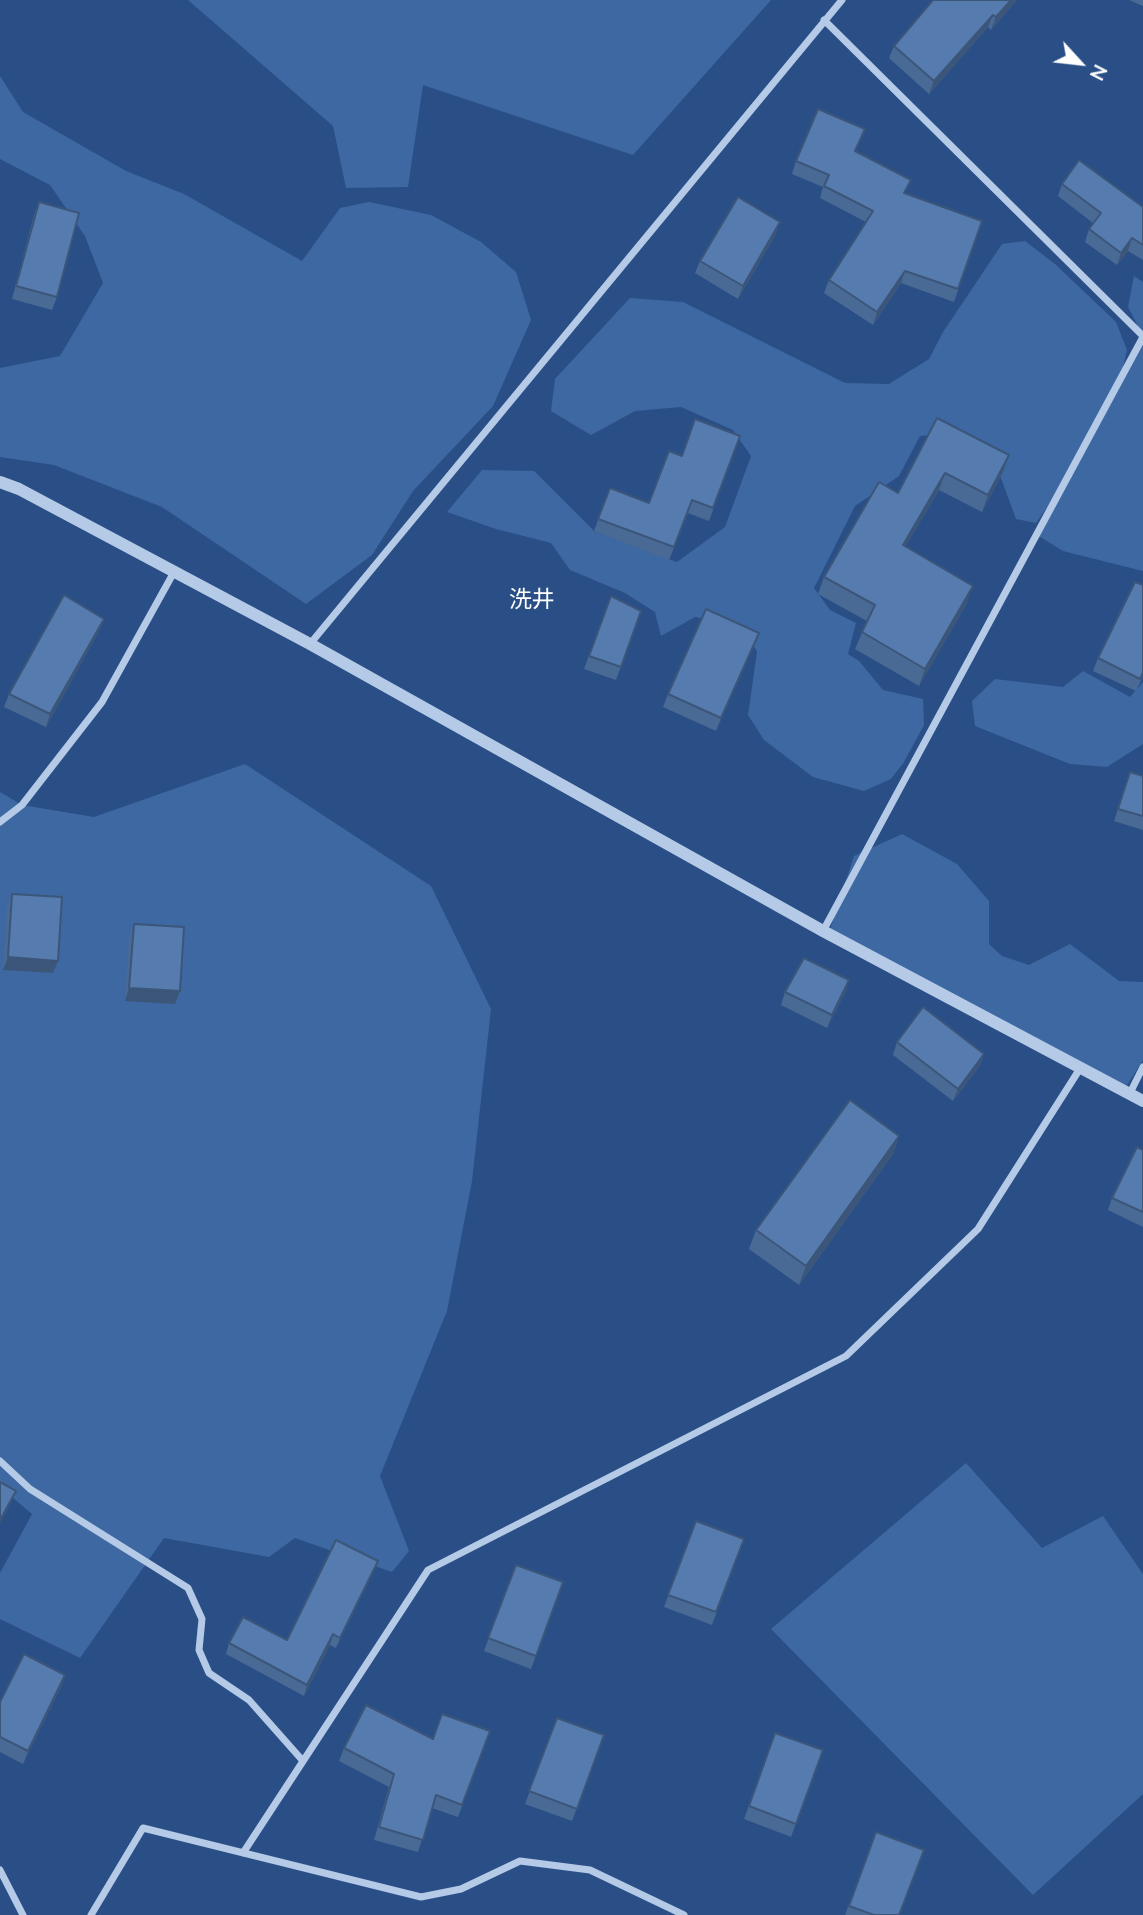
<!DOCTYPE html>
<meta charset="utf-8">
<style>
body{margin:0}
#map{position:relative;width:1143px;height:1915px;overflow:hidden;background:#2a4f86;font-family:Lato,sans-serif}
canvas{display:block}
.north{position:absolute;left:1045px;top:28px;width:70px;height:70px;-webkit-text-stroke:5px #2a4f86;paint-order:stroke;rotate:117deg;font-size:19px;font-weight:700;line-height:28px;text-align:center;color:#fff}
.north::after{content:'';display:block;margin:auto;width:24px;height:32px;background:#fff;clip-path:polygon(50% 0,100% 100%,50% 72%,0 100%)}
</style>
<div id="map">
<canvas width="1143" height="1915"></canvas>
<div class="north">N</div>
</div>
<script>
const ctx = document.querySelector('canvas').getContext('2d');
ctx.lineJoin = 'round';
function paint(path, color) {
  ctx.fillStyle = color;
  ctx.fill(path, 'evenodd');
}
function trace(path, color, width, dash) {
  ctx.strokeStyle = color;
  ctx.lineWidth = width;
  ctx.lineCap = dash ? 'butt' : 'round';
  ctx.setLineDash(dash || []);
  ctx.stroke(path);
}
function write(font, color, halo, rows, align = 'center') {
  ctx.font = font + ' Lato,"Noto Sans JP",sans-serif';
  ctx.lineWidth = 7;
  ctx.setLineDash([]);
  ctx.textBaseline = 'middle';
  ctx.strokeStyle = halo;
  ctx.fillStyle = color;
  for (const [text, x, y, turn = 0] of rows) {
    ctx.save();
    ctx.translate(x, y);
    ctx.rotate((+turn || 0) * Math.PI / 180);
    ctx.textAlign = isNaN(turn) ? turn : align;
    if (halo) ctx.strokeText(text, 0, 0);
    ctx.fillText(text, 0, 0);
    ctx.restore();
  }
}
paint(new Path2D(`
 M 188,0 L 771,0 L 633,155 L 423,85 L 408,187 L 346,188 L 333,126 Z
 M 0,76 L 23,112 L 126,171 L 184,194 L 302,261 L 340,208 L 369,202 L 431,215 L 481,242 L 516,272 L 531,320 L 493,406 L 413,491 L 372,555 L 306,604 L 162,507 L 54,465 L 0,457 L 0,368 L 60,356 L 103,283 L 85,236 L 50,185 L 0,159 Z
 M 1025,241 L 1055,264 L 1116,322 L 1127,350 L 1121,376 L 1143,337 L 1143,571 L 1063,551 L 1037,535 L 1062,486 L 1036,523 L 1016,519 L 998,470 L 948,433 L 920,436 L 899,476 L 855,506 L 814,588 L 830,610 L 856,623 L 848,654 L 859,661 L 883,690 L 923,699 L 924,725 L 904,762 L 891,779 L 864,791 L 813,777 L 764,740 L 748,715 L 757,652 C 746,626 721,622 695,617 L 661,636 L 655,612 L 625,593 L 570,570 L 551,543 L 496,529 L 447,512 L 482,470 L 534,471 L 594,531 L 677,562 L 725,527 L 751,456 L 733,430 L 681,407 L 635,411 L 591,435 L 551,411 L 555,379 L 630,298 L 683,302 L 845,383 L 889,384 L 929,359 L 943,332 L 1002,244 Z
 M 1134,276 L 1143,282 L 1143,336 L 1128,307 Z
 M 1083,671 L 1130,697 L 1143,682 L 1143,744 L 1107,767 L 1070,764 L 975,726 L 972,701 L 995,679 L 1063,687 Z
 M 245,764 L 431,886 L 491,1009 L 472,1181 L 447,1311 L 380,1476 L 409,1551 L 392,1572 L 295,1538 L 269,1557 L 164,1538 L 80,1658 L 0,1619 L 0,1573 L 32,1514 L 0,1487 L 0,792 L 22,805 L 94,817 Z
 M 902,834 L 957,864 L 989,901 L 989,944 L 1002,956 L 1029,965 L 1070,944 L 1119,981 L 1143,982 L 1143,1060 L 1124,1090 L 827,939 L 854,856 Z
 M 966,1463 L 1042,1548 L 1103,1516 L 1143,1574 L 1143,1794 L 1033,1895 L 771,1629 Z`), '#3e68a2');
trace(new Path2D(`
 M 824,20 L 1143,336
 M 310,644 L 842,0
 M 0,822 L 22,805 L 102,702 L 174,572
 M 823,931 L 1143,337
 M 1130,1093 L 1143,1067
 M 0,1461 L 30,1489 L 188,1588 L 202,1619 L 199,1650 L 209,1673 L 249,1700 L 303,1761
 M 243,1853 L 428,1570 L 846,1356 L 978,1229 L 1081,1067
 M 0,1870 L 23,1915
 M 91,1915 L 143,1828 L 421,1897 L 461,1889 L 520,1861 L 590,1870 L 684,1915`), '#b5cae7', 7);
trace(new Path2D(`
 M 0,482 L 19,489 L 310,644 L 823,931 L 1143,1101`), '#b5cae7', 12);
paint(new Path2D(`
 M 1017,0 L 991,30 L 988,27 L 929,94 L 889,58 L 894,46 Z
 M 1129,0 L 1143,0 L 1143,6 Z
 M 856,152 L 905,194 L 982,221 L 954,302 L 901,283 L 873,325 L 824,293 L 829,280 L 866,222 L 820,198 L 823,187 L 792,174 L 796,161 Z
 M 1062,184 L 1143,207 L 1143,260 L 1128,251 L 1117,265 L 1085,242 L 1089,229 L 1093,223 L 1058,196 Z
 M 39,202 L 57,297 L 52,310 L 12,299 L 34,215 Z
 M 776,234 L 738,299 L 695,273 L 700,261 Z
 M 937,418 L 1003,472 L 982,512 L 939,490 L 905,547 L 967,603 L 919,686 L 855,649 L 867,621 L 818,594 L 824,577 L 898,493 Z
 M 740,436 L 709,521 L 688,513 L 669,560 L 594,531 L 610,488 L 649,503 L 682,456 Z
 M 611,596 L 641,611 L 616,680 L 584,669 Z
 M 104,619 L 99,631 L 46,727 L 4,707 L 9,694 Z
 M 754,645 L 716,731 L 663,707 L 668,694 Z
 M 1098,658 L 1143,676 L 1136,691 L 1093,671 Z
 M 1130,772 L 1143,776 L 1143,830 L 1114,821 Z
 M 12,894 L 53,973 L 3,970 L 7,907 Z
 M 134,924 L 175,1004 L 125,1001 L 129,937 Z
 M 849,980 L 845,993 L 827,1028 L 781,1005 L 785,992 Z
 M 897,1042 L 984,1054 L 979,1067 L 953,1101 L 893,1055 Z
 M 899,1136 L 893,1154 L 799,1285 L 749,1249 L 756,1230 Z
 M 1143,1150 L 1143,1227 L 1108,1210 L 1112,1198 Z
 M 696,1521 L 744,1539 L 712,1625 L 664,1607 Z
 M 378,1561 L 374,1571 L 336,1648 L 330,1645 L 304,1696 L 226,1654 L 229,1643 L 287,1640 Z
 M 516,1565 L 563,1582 L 531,1669 L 484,1651 Z
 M 65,1675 L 61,1687 L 23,1764 L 0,1752 L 0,1702 Z
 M 557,1718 L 604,1735 L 572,1821 L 525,1804 Z
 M 490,1731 L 458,1817 L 432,1808 L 418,1852 L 374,1840 L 389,1787 L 339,1761 L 344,1748 L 433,1739 Z
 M 775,1733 L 823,1750 L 791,1837 L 744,1819 Z
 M 876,1832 L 900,1915 L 845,1915 Z`), '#4a6a96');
paint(new Path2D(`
 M 1011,0 L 1017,0 L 991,30 L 996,17 Z
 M 993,15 L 988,27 L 929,94 L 934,81 Z
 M 780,222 L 776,234 L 738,299 L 743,286 Z
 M 1132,238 L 1128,251 L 1117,265 L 1121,253 Z
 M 905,271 L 901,283 L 873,325 L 877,312 Z
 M 1009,455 L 1003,472 L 982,512 L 988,495 Z
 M 945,473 L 939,490 L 896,562 L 903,545 Z
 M 973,586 L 967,603 L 919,686 L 925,669 Z
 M 104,619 L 99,631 L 46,727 L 50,714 Z
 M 759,633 L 754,645 L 716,731 L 721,718 Z
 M 8,957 L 58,961 L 53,973 L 3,970 Z
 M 849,980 L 845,993 L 827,1028 L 832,1015 Z
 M 129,988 L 180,991 L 175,1004 L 125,1001 Z
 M 984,1054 L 979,1067 L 953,1101 L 958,1089 Z
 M 899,1136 L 893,1154 L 799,1285 L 806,1266 Z
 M 16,1491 L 11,1503 L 0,1524 L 0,1520 Z
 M 378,1561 L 374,1571 L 336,1648 L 340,1638 Z
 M 333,1634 L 330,1645 L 304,1696 L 307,1685 Z
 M 65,1675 L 61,1687 L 23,1764 L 28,1751 Z`), '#3c567a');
const building = new Path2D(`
 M 933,0 L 1011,0 L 996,17 L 993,15 L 934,81 L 894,46 Z
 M 818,109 L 865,129 L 855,151 L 911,180 L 904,193 L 982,221 L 958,289 L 905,271 L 877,312 L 829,280 L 873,211 L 824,186 L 829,175 L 796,161 Z
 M 1079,160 L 1143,207 L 1143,245 L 1132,238 L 1121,253 L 1089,229 L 1101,213 L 1062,184 Z
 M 738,197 L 780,222 L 743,286 L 700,261 Z
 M 39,202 L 79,213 L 57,297 L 16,286 Z
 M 937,418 L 1009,455 L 988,495 L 945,473 L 903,545 L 973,586 L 925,669 L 862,632 L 875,605 L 824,577 L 879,482 L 898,493 Z
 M 695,419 L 740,436 L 713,508 L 692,500 L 674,547 L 598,519 L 610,488 L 649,503 L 669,451 L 682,456 Z
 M 1135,582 L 1143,585 L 1143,673 L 1140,679 L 1098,658 Z
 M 64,595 L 104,619 L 50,714 L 9,694 Z
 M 611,596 L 641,611 L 621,667 L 589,656 Z
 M 706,609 L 759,633 L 721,718 L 668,694 Z
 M 1130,772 L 1143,776 L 1143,816 L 1118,809 Z
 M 12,894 L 62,897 L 58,961 L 8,957 Z
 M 134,924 L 184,927 L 180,991 L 129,988 Z
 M 804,958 L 849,980 L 832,1015 L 785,992 Z
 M 923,1007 L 984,1054 L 958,1089 L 897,1042 Z
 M 850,1100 L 899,1136 L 806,1266 L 756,1230 Z
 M 1137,1147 L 1143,1150 L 1143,1212 L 1112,1198 Z
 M 0,1482 L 16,1491 L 0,1520 Z
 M 696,1521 L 744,1539 L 716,1612 L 668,1595 Z
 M 336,1540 L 378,1561 L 340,1638 L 333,1634 L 307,1685 L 229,1643 L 243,1617 L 287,1640 Z
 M 516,1565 L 563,1582 L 536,1656 L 488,1638 Z
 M 24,1654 L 65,1675 L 28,1751 L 0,1737 L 0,1702 Z
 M 366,1705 L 433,1739 L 442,1714 L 490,1731 L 462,1805 L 436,1795 L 423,1840 L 379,1827 L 394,1774 L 344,1748 Z
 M 557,1718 L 604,1735 L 577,1809 L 529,1791 Z
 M 775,1733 L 823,1750 L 796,1824 L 749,1806 Z
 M 876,1832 L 924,1850 L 899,1915 L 874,1915 L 849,1906 Z`);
paint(building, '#567baf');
trace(building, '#3c567a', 2);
write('23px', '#fff', '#2a4f86', [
 ["洗井",532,600]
]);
</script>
